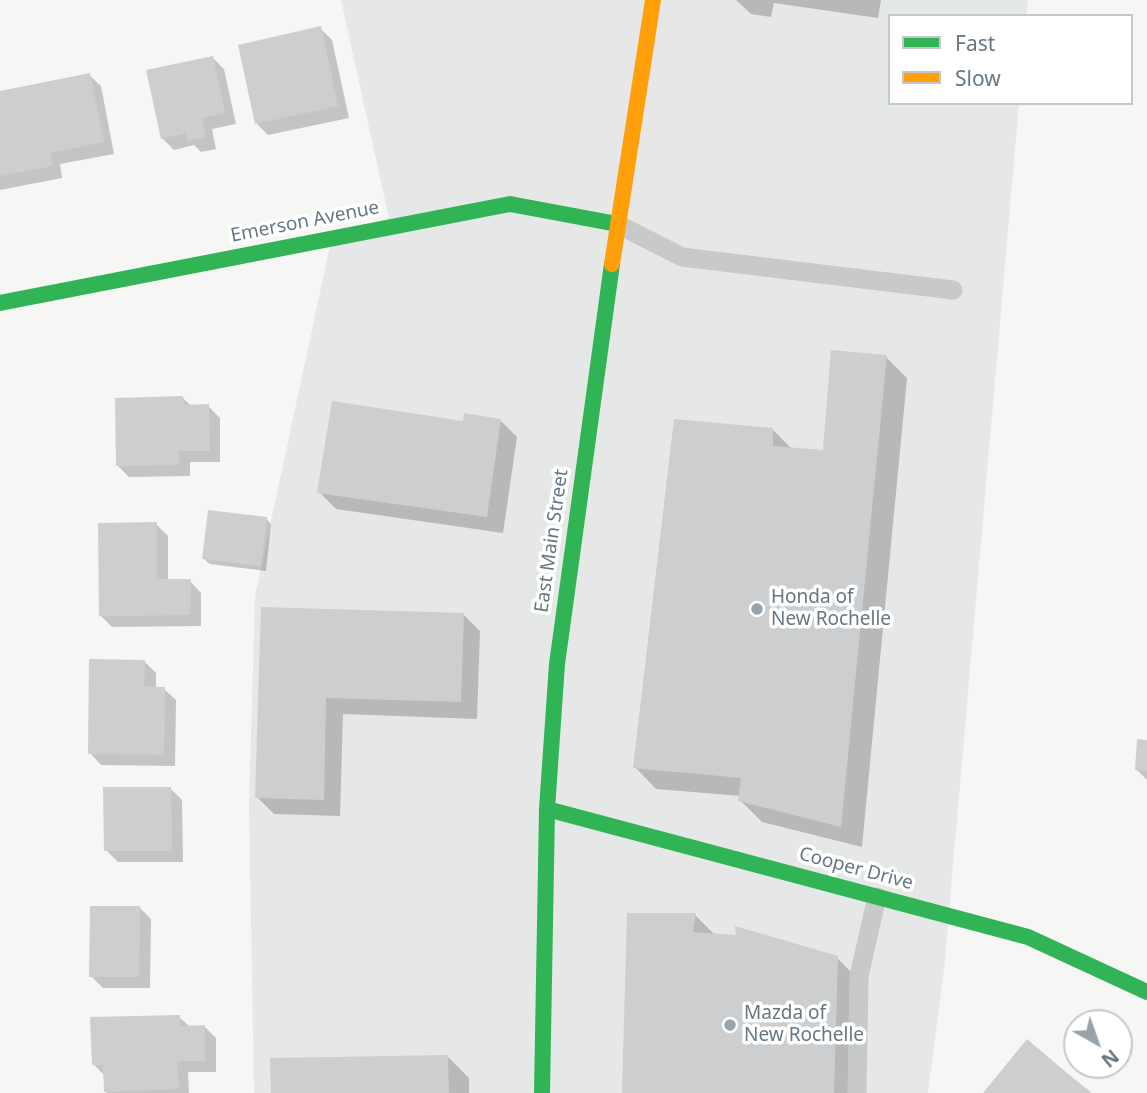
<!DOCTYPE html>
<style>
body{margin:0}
#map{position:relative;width:1147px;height:1093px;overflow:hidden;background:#f6f6f4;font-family:"Noto Sans",sans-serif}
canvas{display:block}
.legend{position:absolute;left:888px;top:14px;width:245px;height:91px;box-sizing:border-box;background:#fff;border:2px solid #c2c9ce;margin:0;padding:9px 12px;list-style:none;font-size:21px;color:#667784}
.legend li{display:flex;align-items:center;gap:14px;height:35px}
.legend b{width:35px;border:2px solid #c2c9ce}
.north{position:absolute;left:1063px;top:1009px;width:70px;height:70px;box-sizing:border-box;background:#fff;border:2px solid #c2c9ce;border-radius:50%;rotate:140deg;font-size:19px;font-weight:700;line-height:28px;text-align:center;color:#667784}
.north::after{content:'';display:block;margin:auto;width:24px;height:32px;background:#98a3ab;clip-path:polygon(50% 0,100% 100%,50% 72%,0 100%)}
</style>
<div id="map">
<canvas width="1147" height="1093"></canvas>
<ul class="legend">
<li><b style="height:9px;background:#30b455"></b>Fast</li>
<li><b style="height:9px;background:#ff9f0a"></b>Slow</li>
</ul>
<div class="north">N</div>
</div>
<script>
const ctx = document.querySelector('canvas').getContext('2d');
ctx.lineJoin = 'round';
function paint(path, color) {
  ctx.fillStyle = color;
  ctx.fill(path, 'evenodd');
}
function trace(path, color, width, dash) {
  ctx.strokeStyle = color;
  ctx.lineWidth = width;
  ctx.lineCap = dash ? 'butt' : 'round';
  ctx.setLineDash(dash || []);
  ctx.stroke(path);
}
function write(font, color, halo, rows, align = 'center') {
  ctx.font = font + ' "Noto Sans",sans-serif';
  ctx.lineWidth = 7;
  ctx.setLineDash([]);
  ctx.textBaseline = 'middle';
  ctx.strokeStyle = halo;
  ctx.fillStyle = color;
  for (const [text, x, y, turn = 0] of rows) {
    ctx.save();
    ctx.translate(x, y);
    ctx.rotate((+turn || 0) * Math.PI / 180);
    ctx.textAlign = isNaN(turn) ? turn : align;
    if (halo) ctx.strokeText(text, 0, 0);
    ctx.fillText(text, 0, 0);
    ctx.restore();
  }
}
paint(new Path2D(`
 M 341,0 L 1028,0 L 1026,16 L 890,16 L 890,103 L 1019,103 L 944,970 L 928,1093 L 254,1093 L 249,806 L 255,596 L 330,246 L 389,218 Z`), '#e6e7e7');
paint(new Path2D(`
 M 736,0 L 881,0 L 878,18 L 774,3 L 771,17 L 751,14 Z
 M 320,28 L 332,40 L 349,118 L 268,135 L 257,124 Z
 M 212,57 L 224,69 L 236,124 L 212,129 L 216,149 L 201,152 L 194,145 L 174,150 L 162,138 Z
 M 89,75 L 101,86 L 114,154 L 60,164 L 62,178 L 0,190 L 0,92 Z
 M 886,357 L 907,378 L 862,847 L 762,822 L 740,800 L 741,796 L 656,789 L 635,767 L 772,429 L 792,449 L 824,451 Z
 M 183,398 L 192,407 L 208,406 L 220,418 L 220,462 L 190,462 L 190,476 L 129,477 L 118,466 Z
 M 500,420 L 517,437 L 503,533 L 336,509 L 319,492 L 465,423 Z
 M 266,518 L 271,524 L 266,571 L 210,564 L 204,559 Z
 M 156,524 L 168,536 L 168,581 L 190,581 L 201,593 L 201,626 L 112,627 L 100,615 Z
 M 263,608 L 463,614 L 480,631 L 477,719 L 343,714 L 340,816 L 274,814 L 257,797 Z
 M 145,662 L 156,673 L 156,689 L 164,689 L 176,700 L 175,766 L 101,765 L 90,753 Z
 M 1147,742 L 1147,780 L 1136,769 Z
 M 171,789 L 182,800 L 183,862 L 118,862 L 106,850 Z
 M 140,908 L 151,919 L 150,988 L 103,988 L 91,976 Z
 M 695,915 L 715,935 L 837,958 L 858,979 L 855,1093 L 623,1093 Z
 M 179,1017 L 190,1027 L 204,1026 L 216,1038 L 216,1072 L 188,1072 L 189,1093 L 107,1093 L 105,1091 L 105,1076 L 94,1065 Z
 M 448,1057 L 469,1078 L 469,1093 L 272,1093 Z`), '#0003');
paint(new Path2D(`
 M 321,26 L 338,106 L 255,124 L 238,45 Z
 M 213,56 L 225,113 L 202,118 L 206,137 L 188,141 L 186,133 L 161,139 L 146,70 Z
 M 90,73 L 104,142 L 50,153 L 52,166 L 0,176 L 0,91 Z
 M 831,350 L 887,355 L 841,827 L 738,801 L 741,778 L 633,768 L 674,419 L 773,428 L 773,446 L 823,450 Z
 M 183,396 L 184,405 L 209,404 L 210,451 L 179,451 L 179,465 L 116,466 L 115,398 Z
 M 332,401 L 463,421 L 464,413 L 501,419 L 487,517 L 317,493 Z
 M 208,510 L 267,517 L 261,566 L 202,559 Z
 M 157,522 L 157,579 L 191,579 L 190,615 L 99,616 L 98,523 Z
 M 261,607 L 464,613 L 461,702 L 326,698 L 324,800 L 255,798 Z
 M 89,659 L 145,660 L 144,686 L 165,687 L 164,755 L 88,754 Z
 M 1137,739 L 1147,740 L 1147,771 L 1135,770 Z
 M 103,787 L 171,787 L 172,851 L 104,851 Z
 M 90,906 L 140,906 L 139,977 L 89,977 Z
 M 627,913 L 696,913 L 693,932 L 736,935 L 735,926 L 838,956 L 834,1093 L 622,1093 Z
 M 180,1015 L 180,1026 L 205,1025 L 205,1061 L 177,1061 L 179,1089 L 104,1092 L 103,1065 L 92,1065 L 90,1017 Z
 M 1027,1039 L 1067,1073 L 1092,1093 L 983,1093 Z
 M 448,1055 L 449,1093 L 271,1093 L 270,1058 Z`), '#cdcecf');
trace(new Path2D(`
 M 617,224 L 682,257 L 953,290
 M 857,1093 L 859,976 L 877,897`), '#c8caca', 19);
trace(new Path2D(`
 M 0,303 L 510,204 L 617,224
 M 547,809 L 1028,937 L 1147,992
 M 542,1093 L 547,809 L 557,664 L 612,264`), '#30b455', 16);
trace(new Path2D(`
 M 612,264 L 653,0`), '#ff9f0a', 16);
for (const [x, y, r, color] of [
 [757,609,7,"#98a3ab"],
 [730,1025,7,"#98a3ab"]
]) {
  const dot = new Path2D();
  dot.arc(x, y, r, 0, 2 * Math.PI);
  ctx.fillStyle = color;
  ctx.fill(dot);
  trace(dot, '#fff', 2.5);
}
write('19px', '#667784', '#fff', [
 ["Emerson Avenue",305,222,-11],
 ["East Main Street",552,541,-82],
 ["Cooper Drive",856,869,15]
]);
write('19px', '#667784', '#fff', [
 ["Honda of",771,598],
 ["New Rochelle",771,620],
 ["Mazda of",744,1014],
 ["New Rochelle",744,1036]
], 'left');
</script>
